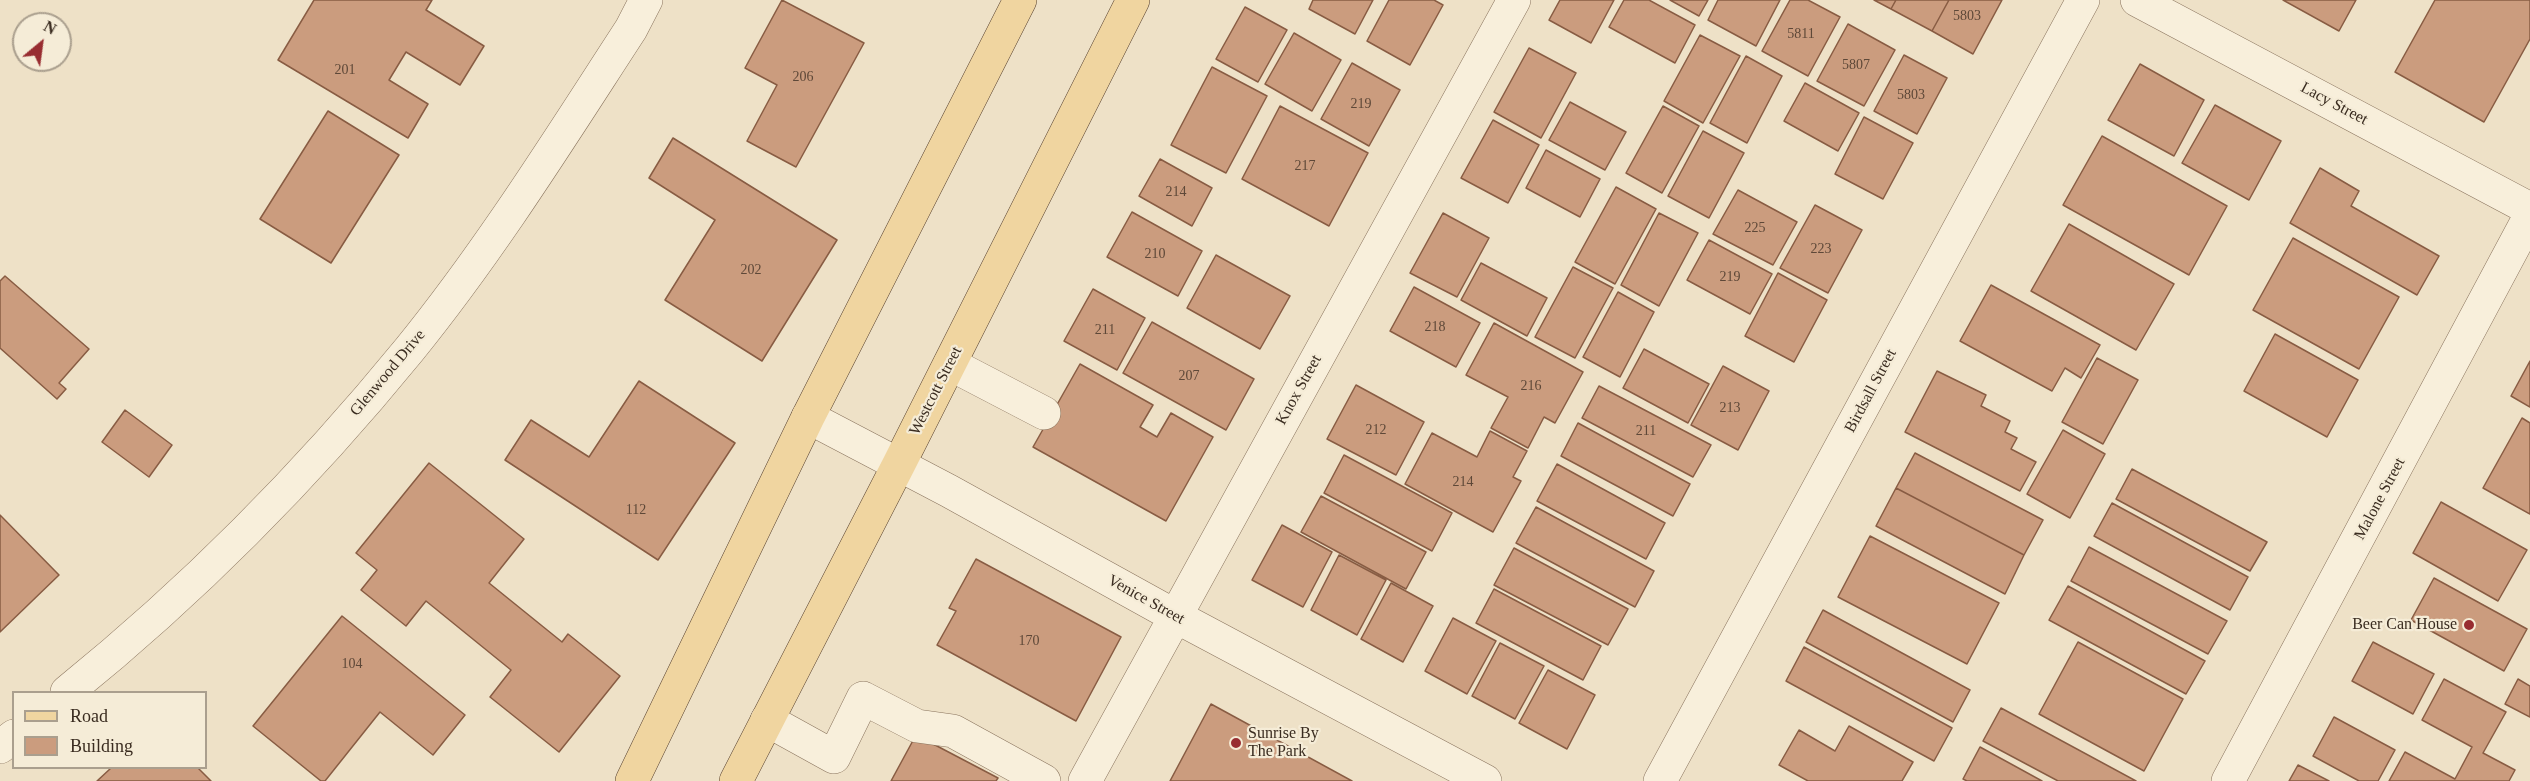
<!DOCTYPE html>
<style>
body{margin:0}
#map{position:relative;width:2530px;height:781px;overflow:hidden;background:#eee1c7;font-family:"Times New Roman",serif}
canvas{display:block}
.legend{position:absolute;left:12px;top:691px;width:195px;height:78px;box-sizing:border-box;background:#f5ecd7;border:2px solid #aa9f8e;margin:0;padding:8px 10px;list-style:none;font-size:18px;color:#3a2c20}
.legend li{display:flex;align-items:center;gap:12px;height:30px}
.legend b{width:30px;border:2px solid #aa9f8e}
.north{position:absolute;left:12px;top:12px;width:60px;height:60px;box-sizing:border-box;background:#f5ecd7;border:2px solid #aa9f8e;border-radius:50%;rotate:29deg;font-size:16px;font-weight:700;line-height:24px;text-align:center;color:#3a2c20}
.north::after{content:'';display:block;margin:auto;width:21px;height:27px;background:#982d31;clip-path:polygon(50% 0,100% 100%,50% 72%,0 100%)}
</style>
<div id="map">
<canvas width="2530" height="781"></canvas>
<ul class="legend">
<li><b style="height:8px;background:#f0d5a0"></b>Road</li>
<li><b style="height:16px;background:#cb9c7e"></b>Building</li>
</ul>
<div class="north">N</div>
</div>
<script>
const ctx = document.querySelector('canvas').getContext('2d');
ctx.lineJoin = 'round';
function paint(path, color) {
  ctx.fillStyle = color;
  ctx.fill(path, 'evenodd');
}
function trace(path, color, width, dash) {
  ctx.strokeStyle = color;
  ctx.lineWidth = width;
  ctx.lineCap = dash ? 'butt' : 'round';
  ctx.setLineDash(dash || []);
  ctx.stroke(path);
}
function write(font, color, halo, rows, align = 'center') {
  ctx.font = font + ' "Times New Roman",serif';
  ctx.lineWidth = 4.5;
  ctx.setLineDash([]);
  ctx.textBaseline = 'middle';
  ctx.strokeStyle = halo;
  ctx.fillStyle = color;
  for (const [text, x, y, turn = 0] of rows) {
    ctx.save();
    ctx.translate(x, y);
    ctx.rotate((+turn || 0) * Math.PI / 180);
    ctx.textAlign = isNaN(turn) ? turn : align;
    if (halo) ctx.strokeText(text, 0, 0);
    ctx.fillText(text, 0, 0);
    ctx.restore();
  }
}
const building = new Path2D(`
 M 314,0 L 432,0 L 426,10 L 484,46 L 460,85 L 406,52 L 389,80 L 428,104 L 408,138 L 278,60 Z
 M 782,0 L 864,43 L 796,167 L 747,141 L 777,85 L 745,68 Z
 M 1313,0 L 1373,0 L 1355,34 L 1309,9 Z
 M 1389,0 L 1434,0 L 1443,5 L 1410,65 L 1367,41 Z
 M 1560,0 L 1614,0 L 1591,43 L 1549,20 Z
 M 1624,0 L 1649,0 L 1695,25 L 1675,63 L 1609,27 Z
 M 1670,0 L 1708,0 L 1699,16 Z
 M 1718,0 L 1780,0 L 1756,46 L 1708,20 Z
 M 1790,0 L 1808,0 L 1840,17 L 1808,76 L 1762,51 Z
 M 1874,0 L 1896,0 L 1891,9 Z
 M 1896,0 L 1949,0 L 1932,31 L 1891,9 Z
 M 1949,0 L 2002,0 L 1973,54 L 1932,31 Z
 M 2283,0 L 2356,0 L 2339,31 Z
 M 2435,0 L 2530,0 L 2530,39 L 2484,122 L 2395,72 Z
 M 1245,7 L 1287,30 L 1258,82 L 1216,59 Z
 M 1848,24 L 1895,50 L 1864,106 L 1817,81 Z
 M 1294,33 L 1341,60 L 1312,111 L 1265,84 Z
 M 1700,35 L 1740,56 L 1703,123 L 1664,101 Z
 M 1529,48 L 1576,73 L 1541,138 L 1494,112 Z
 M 1904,55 L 1947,78 L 1917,134 L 1874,111 Z
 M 1746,56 L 1782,76 L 1747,143 L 1710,123 Z
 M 1352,63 L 1400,90 L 1369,146 L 1321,119 Z
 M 2140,64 L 2204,100 L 2174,156 L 2108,120 Z
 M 1212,67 L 1267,96 L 1226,173 L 1171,145 Z
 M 1805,83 L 1859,113 L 1838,151 L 1784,121 Z
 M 1570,102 L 1626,132 L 1605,170 L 1549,140 Z
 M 2215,105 L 2281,141 L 2249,200 L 2182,163 Z
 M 1280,106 L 1368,153 L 1329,226 L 1242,179 Z
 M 1663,106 L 1699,126 L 1662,193 L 1626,173 Z
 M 328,111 L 399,155 L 331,263 L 260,219 Z
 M 1864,117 L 1913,143 L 1883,199 L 1835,174 Z
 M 1493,120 L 1539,145 L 1508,203 L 1461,178 Z
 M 1703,131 L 1744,153 L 1709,218 L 1668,196 Z
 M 2102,136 L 2227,206 L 2189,275 L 2063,205 Z
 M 673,138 L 837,240 L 762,361 L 665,300 L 715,220 L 649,178 Z
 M 1546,150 L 1600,179 L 1580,217 L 1526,188 Z
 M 1160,159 L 1212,188 L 1192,226 L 1139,196 Z
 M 2320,168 L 2359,191 L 2351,206 L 2439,256 L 2417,295 L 2290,223 Z
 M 1616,187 L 1656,209 L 1615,284 L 1575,262 Z
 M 1738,190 L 1797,222 L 1773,265 L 1713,234 Z
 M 1815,205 L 1862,230 L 1828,293 L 1780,268 Z
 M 1132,212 L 1202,251 L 1178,296 L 1107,257 Z
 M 1443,213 L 1489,238 L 1457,297 L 1410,273 Z
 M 1659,213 L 1698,233 L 1659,306 L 1621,285 Z
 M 2069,224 L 2174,284 L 2136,350 L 2031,291 Z
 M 2293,238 L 2399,297 L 2359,369 L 2253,310 Z
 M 1709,240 L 1772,274 L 1750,314 L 1687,280 Z
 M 1216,255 L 1290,296 L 1260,349 L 1187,308 Z
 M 1481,263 L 1547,298 L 1527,336 L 1461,300 Z
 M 1573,267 L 1613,288 L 1575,358 L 1535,337 Z
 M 1778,273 L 1827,300 L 1794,362 L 1745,336 Z
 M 5,276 L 89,349 L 59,383 L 66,389 L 57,399 L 0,348 L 0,281 Z
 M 1991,285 L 2100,345 L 2081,378 L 2065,368 L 2052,391 L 1960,341 Z
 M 1414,287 L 1480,323 L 1456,367 L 1390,331 Z
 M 1093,289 L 1145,318 L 1117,370 L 1064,341 Z
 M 1618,292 L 1654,312 L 1620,377 L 1583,357 Z
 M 1152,322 L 1254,379 L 1226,430 L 1123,373 Z
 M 1494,323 L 1583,372 L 1555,423 L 1544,417 L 1528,448 L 1491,428 L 1508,397 L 1466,375 Z
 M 2275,334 L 2358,380 L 2327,437 L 2244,391 Z
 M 1644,349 L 1709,384 L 1688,423 L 1623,388 Z
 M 2097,358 L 2138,380 L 2103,444 L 2062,422 Z
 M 2530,361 L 2530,407 L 2511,396 Z
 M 1080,364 L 1153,405 L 1140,427 L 1157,437 L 1171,413 L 1213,437 L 1166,521 L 1033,447 Z
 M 1723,366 L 1769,391 L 1738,450 L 1691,425 Z
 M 1937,371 L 1986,395 L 1981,406 L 2010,421 L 2005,432 L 2017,438 L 2011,449 L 2036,462 L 2020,491 L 1905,432 Z
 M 639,381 L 735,443 L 658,560 L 505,460 L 531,420 L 589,457 Z
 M 1356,385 L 1424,422 L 1396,475 L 1327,439 Z
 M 1599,386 L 1711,445 L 1693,477 L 1582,418 Z
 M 125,410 L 172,445 L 149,477 L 102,442 Z
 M 2522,418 L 2530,423 L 2530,514 L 2483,488 Z
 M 1578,423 L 1690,484 L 1673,516 L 1561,456 Z
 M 2063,430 L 2105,454 L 2070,518 L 2027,494 Z
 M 1490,431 L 1527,451 L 1513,477 L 1521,481 L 1493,532 L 1405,484 L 1432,433 L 1477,457 Z
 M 1915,453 L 2043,520 L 2024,555 L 1896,488 Z
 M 1344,455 L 1452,513 L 1432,551 L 1324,493 Z
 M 429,463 L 524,539 L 489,583 L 562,642 L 568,634 L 620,676 L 559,752 L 490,697 L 511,670 L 426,601 L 406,626 L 361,590 L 377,570 L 356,553 Z
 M 1557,464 L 1665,523 L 1646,559 L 1537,501 Z
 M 2132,469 L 2267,542 L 2250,571 L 2116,499 Z
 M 1896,488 L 2024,555 L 2005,594 L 1876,526 Z
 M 1321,496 L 1426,552 L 1406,589 L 1301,532 Z
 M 2441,502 L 2527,550 L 2498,601 L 2413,553 Z
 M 2112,503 L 2248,577 L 2230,610 L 2094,536 Z
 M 1536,507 L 1654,571 L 1635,607 L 1516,543 Z
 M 0,515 L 59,575 L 0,632 Z
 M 1282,525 L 1332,552 L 1303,607 L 1252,580 Z
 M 1870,536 L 1999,603 L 1967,664 L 1838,597 Z
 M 2089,547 L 2227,621 L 2208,654 L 2071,581 Z
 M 1514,548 L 1628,609 L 1608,645 L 1494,585 Z
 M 1339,555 L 1386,580 L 1357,635 L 1311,610 Z
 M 976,559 L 1121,637 L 1076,721 L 937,645 L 956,611 L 949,608 Z
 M 2434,578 L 2527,629 L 2504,671 L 2411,620 Z
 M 1391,583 L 1433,606 L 1403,662 L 1361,639 Z
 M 2068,586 L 2205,661 L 2186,694 L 2049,620 Z
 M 1494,589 L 1601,646 L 1583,680 L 1476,623 Z
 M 1823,610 L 1970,690 L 1953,722 L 1806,642 Z
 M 342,616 L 465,715 L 433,755 L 380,712 L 325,781 L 321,781 L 253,726 Z
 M 1453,618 L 1496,641 L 1467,694 L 1425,671 Z
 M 2078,642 L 2183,699 L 2144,771 L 2039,714 Z
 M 2373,642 L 2434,674 L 2413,714 L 2352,681 Z
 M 1500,643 L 1544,666 L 1515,719 L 1472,696 Z
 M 1804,647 L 1952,728 L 1934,761 L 1786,681 Z
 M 1548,670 L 1595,695 L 1567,749 L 1519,723 Z
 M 2444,679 L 2506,712 L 2483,753 L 2515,770 L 2509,781 L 2389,781 L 2405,752 L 2455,779 L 2472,747 L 2422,720 Z
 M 2518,679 L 2530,686 L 2530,717 L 2505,704 Z
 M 1211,704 L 1352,781 L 1170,781 Z
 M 2001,708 L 2136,781 L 2058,781 L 1983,741 Z
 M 2334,717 L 2395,750 L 2378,781 L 2359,781 L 2313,756 Z
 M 1849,726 L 1913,762 L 1902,781 L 1808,781 L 1779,765 L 1799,730 L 1835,751 Z
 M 916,735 L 998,778 L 996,781 L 891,781 Z
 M 1980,747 L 2042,781 L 1967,781 L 1963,779 Z
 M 2298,765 L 2329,781 L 2289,781 Z
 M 111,768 L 198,768 L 211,781 L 97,781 Z`);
paint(building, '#cb9c7e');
trace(building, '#885c43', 1.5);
const minor = new Path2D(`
 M 2137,0 L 2530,209
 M 950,364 L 1044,413
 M 808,417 L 949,491 L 1175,616 L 1485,781
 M 67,692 C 192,591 307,475 409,350 C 491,249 560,138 631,29 L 646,0
 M 767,720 L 834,757 L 863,698 L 917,726 L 953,731 L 1044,781
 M 0,747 L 14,736
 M 1085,781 L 1514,0
 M 1660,781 L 2083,0
 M 2228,781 L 2530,216`);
const major = new Path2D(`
 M 632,781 L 808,417 L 1020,0
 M 736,781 L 899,464 L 1133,0`);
trace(minor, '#89735d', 34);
trace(major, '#584230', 34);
trace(minor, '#f8efdb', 33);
trace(major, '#f0d5a0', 33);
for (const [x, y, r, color] of [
 [2469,625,6,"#982d31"],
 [1236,743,6,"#982d31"]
]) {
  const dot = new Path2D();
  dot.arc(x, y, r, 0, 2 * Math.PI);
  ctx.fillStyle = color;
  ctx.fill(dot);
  trace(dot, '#f5ecd7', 2);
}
write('14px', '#5e4838', null, [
 ["5803",1967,16],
 ["5811",1801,34],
 ["5807",1856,65],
 ["201",345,70],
 ["206",803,77],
 ["5803",1911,95],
 ["219",1361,104],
 ["217",1305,166],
 ["214",1176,192],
 ["225",1755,228],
 ["223",1821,249],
 ["210",1155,254],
 ["202",751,270],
 ["219",1730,277],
 ["218",1435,327],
 ["211",1105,330],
 ["207",1189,376],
 ["216",1531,386],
 ["213",1730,408],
 ["212",1376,430],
 ["211",1646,431],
 ["214",1463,482],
 ["112",636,510],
 ["170",1029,641],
 ["104",352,664]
]);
write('16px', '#3a2c20', '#f5ecd7', [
 ["Lacy Street",2334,104,28],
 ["Glenwood Drive",388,373,-50],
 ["Knox Street",1299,390,-61],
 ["Westcott Street",936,391,-63],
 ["Birdsall Street",1871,391,-62],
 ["Malone Street",2380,499,-62],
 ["Venice Street",1146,600,29]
]);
write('16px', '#3a2c20', '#f5ecd7', [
 ["Beer Can House",2457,625],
 ["Sunrise By",1248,734,"left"],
 ["The Park",1248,752,"left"]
], 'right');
</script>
